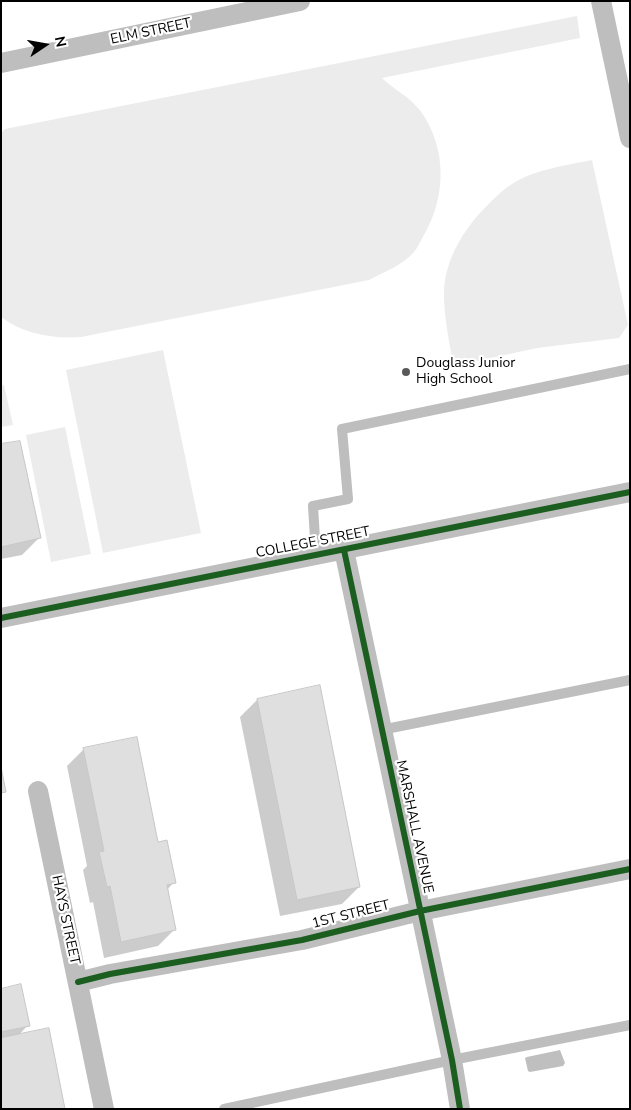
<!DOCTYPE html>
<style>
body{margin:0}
#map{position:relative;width:631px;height:1110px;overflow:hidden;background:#fff;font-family:"Nunito Sans",sans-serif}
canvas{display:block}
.frame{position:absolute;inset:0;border:2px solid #000;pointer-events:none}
.north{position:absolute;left:20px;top:20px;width:50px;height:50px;-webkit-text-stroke:4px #fff;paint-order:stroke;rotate:78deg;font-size:14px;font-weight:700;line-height:20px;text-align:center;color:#000}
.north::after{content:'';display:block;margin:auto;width:18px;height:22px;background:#000;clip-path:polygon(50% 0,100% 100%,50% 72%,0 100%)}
</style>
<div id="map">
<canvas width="631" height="1110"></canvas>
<div class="frame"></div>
<div class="north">N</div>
</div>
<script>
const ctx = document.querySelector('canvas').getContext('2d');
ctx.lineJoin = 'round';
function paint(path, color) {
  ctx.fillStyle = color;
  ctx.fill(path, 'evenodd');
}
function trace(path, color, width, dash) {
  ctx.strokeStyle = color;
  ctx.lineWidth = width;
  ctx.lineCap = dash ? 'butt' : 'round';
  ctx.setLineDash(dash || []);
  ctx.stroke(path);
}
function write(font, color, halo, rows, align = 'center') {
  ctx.font = font + ' "Nunito Sans",sans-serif';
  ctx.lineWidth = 4.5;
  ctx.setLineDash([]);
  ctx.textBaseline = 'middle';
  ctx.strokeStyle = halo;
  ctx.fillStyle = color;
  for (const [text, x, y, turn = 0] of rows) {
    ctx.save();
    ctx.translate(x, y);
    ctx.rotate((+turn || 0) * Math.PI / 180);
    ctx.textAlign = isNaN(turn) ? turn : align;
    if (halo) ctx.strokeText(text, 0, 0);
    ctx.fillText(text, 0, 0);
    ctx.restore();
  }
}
paint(new Path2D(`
 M 577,16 L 580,38 L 382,78 C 394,90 411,97 422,113 C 447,150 446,197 424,235 C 421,240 418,247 414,252 C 403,265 384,272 369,280 L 81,337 C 52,339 24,334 1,317 L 1,133 L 5,129 Z
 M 592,160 L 628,325 L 619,338 L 537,348 L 454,366 C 449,342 440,298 446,275 C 451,252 463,233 478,215 C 488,205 499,192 512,184 C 533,170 567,165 592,160 Z
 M 163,350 L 201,533 L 103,553 L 66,370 Z
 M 4,385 L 13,425 L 1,427 L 1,386 Z
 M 65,427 L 91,554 L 51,562 L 26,435 Z`), '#ececec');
paint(new Path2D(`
 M 560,1050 L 565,1063 L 563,1066 L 530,1072 L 528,1071 L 525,1058 L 527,1057 Z`), '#bfbfbf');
paint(new Path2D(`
 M 1,446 L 39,538 L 22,555 L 1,559 Z
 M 257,700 L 359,887 L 342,904 L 280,916 L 240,717 Z
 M 84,749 L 157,843 L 174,882 L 167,890 L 175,929 L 158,946 L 104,958 L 93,902 L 90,903 L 83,870 L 87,866 L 67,766 Z
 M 1,990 L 28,1025 L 18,1036 L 1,1109 Z`), '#0003');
const building = new Path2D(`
 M 20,441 L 41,538 L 1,547 L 1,444 Z
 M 320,685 L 360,887 L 297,900 L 257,699 Z
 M 137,737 L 158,842 L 167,840 L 176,883 L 167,885 L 176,930 L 121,942 L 110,886 L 107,887 L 99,852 L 104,851 L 83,748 Z
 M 1,767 L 6,792 L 1,793 Z
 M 21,984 L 30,1026 L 1,1032 L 1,989 Z
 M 49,1028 L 65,1109 L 1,1109 L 1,1038 Z`);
paint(building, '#dfdfdf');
trace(building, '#c7c7c7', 1);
trace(new Path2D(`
 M 316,555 L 313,506 L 348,499 L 342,429 L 630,369
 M 381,730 L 630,680
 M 224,1109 L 452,1060 L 630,1025`), '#bebebe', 10);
trace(new Path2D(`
 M 601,1 L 630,138
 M 1,63 L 300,1
 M 344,550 L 452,1060 L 460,1109
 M 1,618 L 630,492
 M 38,791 L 104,1109
 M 78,982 L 110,974 L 302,940 L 420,911 L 630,869`), '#bebebe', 20);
trace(new Path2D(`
 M 344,550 L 452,1060 L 460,1109
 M 1,618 L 630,492
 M 78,982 L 110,974 L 302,940 L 420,911 L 630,869`), '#1b5e20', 6);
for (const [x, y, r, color] of [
 [406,372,5,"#595959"]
]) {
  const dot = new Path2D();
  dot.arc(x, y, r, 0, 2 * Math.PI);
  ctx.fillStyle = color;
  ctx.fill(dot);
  trace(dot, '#fff', 2);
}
write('14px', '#000', '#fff', [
 ["ELM STREET",151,32,-12],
 ["COLLEGE STREET",313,543,-11],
 ["MARSHALL AVENUE",414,827,78],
 ["1ST STREET",351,915,-14],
 ["HAYS STREET",65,920,78]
]);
write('14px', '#000', '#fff', [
 ["Douglass Junior",416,364],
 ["High School",416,380]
], 'left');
</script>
